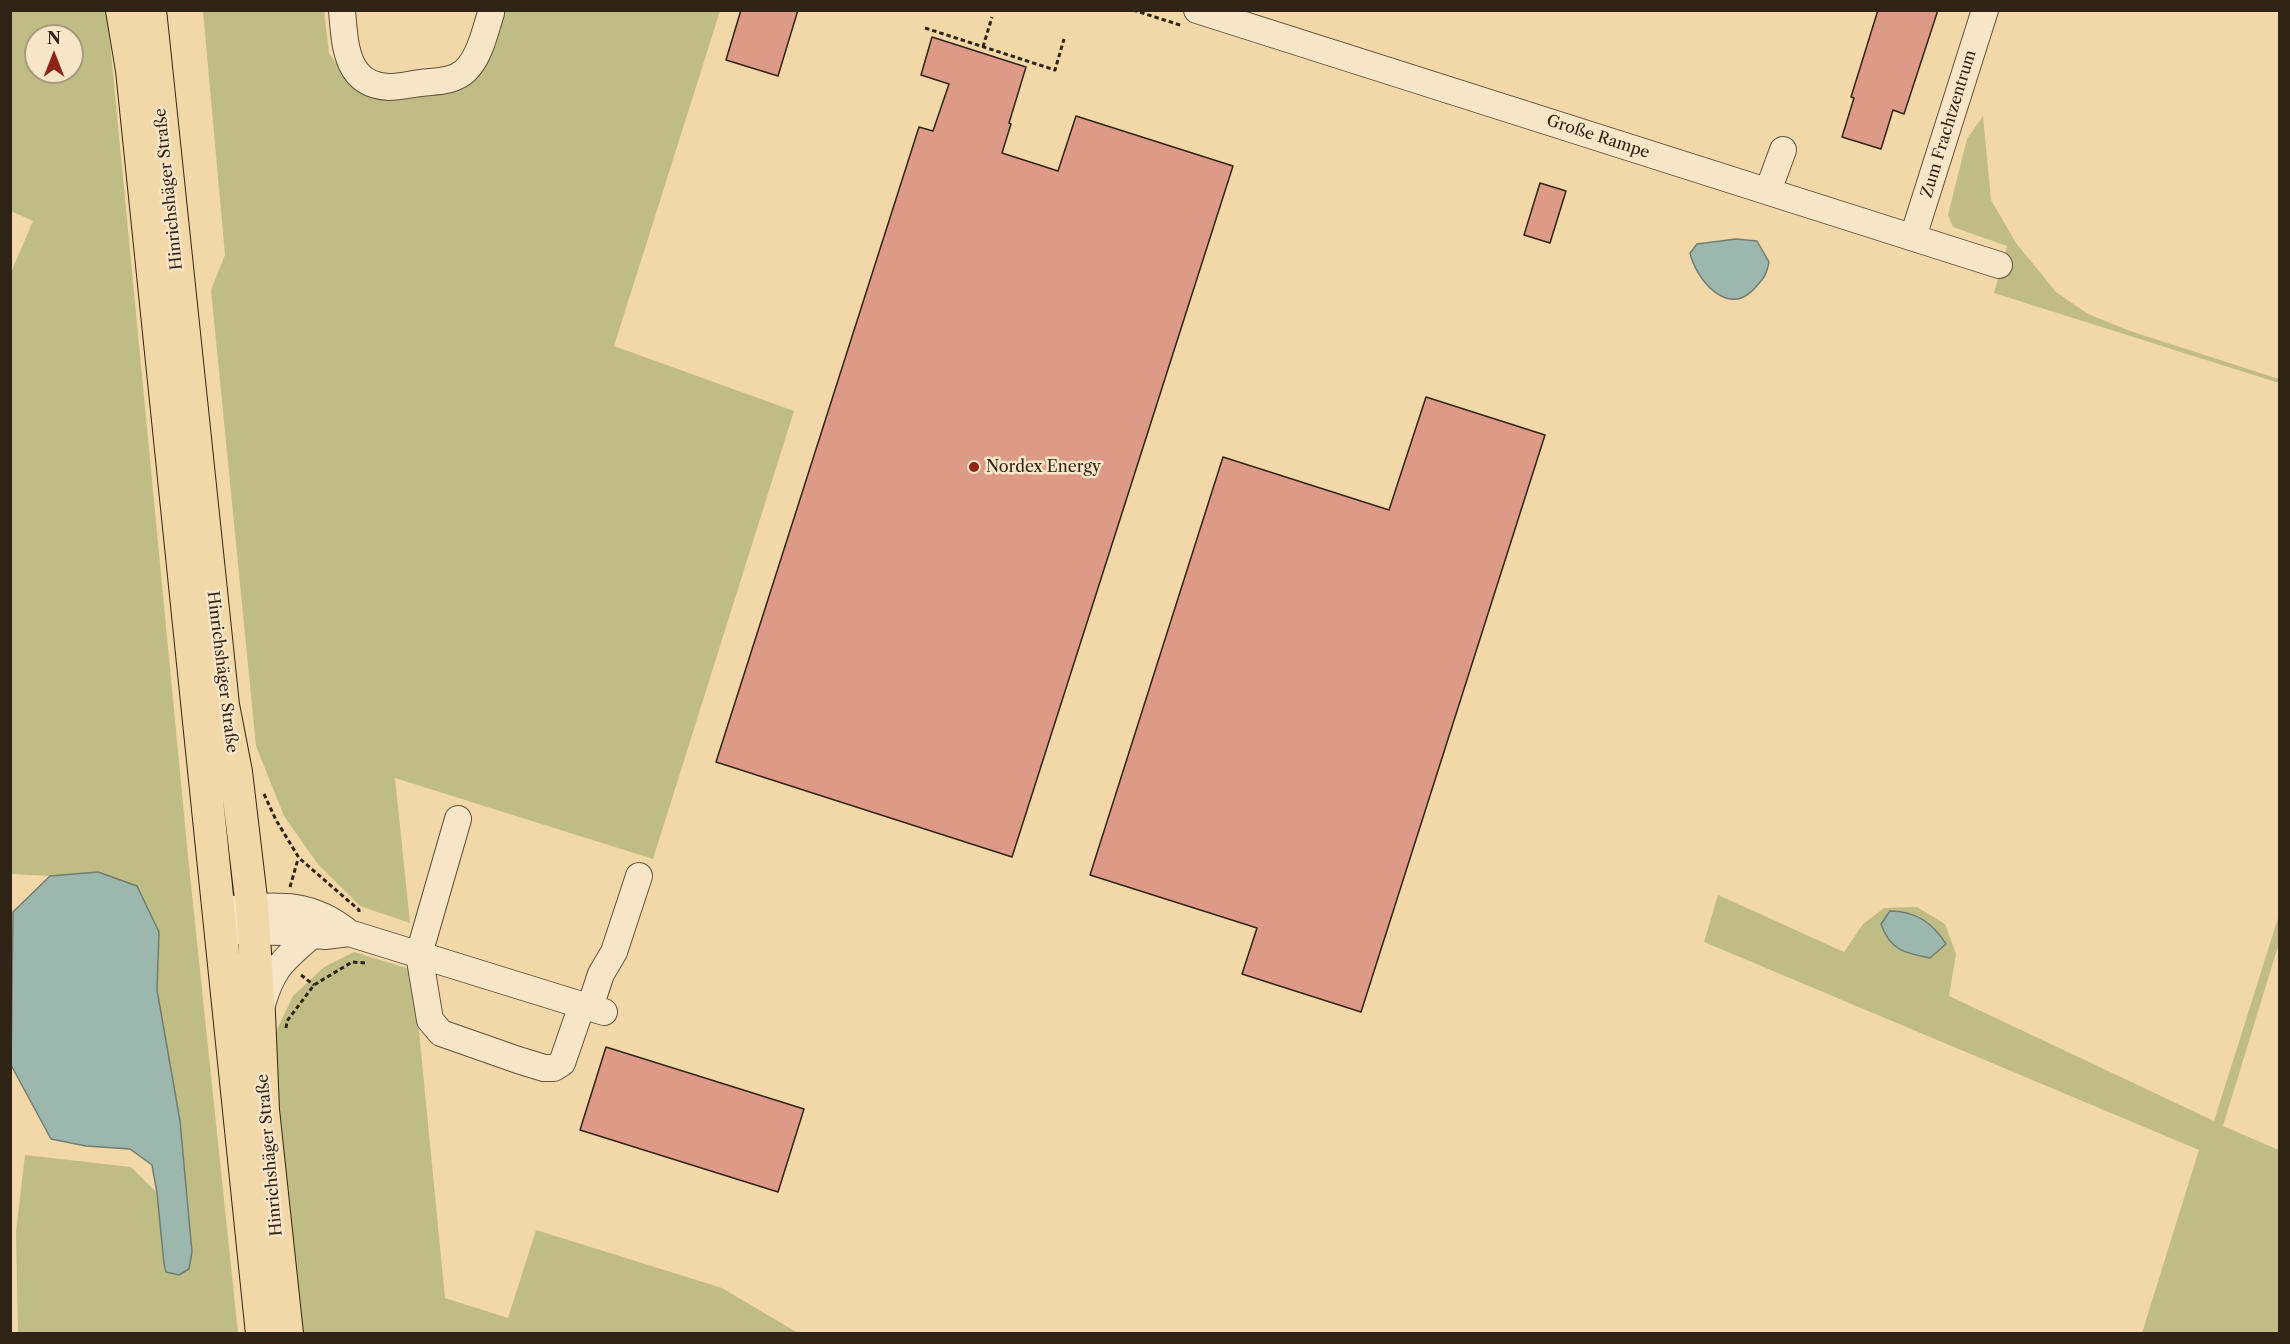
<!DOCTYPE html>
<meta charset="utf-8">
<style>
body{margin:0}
#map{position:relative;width:2290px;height:1344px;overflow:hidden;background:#f2d7a9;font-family:"Libre Caslon Text",serif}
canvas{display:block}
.frame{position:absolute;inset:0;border:12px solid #302416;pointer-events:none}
.north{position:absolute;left:24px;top:24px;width:60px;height:60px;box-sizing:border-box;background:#f7e5c7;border:2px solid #a79880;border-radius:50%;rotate:0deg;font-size:16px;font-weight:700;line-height:24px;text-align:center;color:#302416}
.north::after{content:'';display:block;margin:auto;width:21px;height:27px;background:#8f2418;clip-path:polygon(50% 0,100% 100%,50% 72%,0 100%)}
</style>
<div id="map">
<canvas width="2290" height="1344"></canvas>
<div class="frame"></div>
<div class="north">N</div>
</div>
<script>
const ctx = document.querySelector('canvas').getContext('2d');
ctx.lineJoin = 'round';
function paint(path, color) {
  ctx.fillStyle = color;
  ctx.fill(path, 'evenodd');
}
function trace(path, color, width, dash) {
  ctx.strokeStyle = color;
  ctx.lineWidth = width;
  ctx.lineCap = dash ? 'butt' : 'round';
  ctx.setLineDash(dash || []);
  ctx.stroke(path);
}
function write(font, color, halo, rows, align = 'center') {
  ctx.font = font + ' "Libre Caslon Text",serif';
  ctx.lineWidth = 5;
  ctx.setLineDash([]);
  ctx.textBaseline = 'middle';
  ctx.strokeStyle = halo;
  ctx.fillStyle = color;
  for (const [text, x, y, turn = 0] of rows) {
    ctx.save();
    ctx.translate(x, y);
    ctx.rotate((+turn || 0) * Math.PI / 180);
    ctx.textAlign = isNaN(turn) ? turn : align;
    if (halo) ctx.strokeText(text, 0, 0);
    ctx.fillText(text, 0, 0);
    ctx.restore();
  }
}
paint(new Path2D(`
 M 11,11 L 107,11 L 188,856 L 238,1333 L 18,1333 L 16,1232 L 25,1155 L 131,1167 L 157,1193 L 164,1264 L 180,1121 L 157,990 L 159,932 L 98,872 L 50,876 L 11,874 L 10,275 L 33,221 L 11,211 ZM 36,36 L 72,36 L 72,72 L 36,72 Z
 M 203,11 L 324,11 L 329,53 L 349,82 L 464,85 L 500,22 L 504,11 L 720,11 L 614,346 L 794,411 L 653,859 L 395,778 L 410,923 L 360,906 L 317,863 L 284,816 L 256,746 L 211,290 L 225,255 Z
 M 1983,116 L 1991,200 L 2016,243 L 2056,292 L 2088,314 L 2130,331 L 2279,379 L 2279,383 L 1994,293 L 2007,246 L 1953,227 L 1948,215 L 1967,139 Z
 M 1718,895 L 1844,952 L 1863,924 L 1884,908 L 1917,907 L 1945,924 L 1956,954 L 1949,996 L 2214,1121 L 2279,915 L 2279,943 L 2223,1126 L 2279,1150 L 2279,1333 L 2142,1333 L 2199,1150 L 1704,942 Z
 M 354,952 L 413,970 L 445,1298 L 508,1318 L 536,1230 L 722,1288 L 798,1333 L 299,1333 L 272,1040 L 293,996 L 324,967 Z`), '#bfbd85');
const water = new Path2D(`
 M 1736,239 L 1757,241 L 1769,262 C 1766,277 1763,279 1753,290 C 1727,317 1696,279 1690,253 L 1697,244 Z
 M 98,872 L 137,886 L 159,932 L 157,990 L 180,1121 L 192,1252 L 189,1269 L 179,1275 L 166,1272 L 164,1264 L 157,1193 L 152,1165 L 130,1149 L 86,1146 L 51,1139 L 11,1065 L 13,912 L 50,876 Z
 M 1890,911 C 1916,911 1933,923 1946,944 L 1930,958 C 1904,953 1890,950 1881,924 Z`);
paint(water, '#9cb8ae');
trace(water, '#717d71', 1.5);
const building = new Path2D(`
 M 741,10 L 798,10 L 778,76 L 726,60 Z
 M 1878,10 L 1938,10 L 1904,114 L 1893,110 L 1881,149 L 1842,137 L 1854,98 L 1851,97 Z
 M 932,37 L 1026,67 L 1009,123 L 1011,124 L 1002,153 L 1058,171 L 1076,116 L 1233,166 L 1012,857 L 716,762 L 919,127 L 933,131 L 949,84 L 921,75 Z
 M 1540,183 L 1566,191 L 1550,243 L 1524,235 Z
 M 1426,397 L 1545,435 L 1361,1012 L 1242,974 L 1257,928 L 1090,875 L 1223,457 L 1389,510 Z
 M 606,1047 L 804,1109 L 778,1192 L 580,1130 Z`);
paint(building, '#dc9a87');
trace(building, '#302416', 1.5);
const minor = new Path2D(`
 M 342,10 C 345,44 345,85 389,87 C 400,87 411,84 421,83 C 436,81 453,82 465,71 C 480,57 485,31 491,13
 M 1197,10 L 1999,265
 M 1768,191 L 1783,150
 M 1913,237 L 1985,10
 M 458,819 L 419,954 L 430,1020 L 441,1033 L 518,1060 L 544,1068 L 554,1068 L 562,1063 L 582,1005
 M 234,909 C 279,904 313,903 349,933 L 604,1012
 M 236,931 L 284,932 L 325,936 L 349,933
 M 590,1007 L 601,974 L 614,952 L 639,876
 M 261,1008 C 272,968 282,961 312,935`);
const major = new Path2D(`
 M 122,10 L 132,70 L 262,1334
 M 150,10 L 223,705 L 236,772 L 252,907 L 259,1014 L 263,1110 L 287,1334`);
trace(minor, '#60513b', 28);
trace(major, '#302416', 34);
trace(new Path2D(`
 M 1133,10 L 1183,26
 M 925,28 L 1055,70 L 1064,39
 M 983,47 L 992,17
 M 264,794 L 276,820 L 299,858 L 359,910 L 359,913
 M 290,887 L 298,859
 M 301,975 L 314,985
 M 286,1028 L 287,1021 L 314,985 L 352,962 L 366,963`), '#302416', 3, [4.5, 3]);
trace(minor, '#f7e5c7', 26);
trace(major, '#f2d7a9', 32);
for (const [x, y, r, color] of [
 [974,467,6,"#8f2418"]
]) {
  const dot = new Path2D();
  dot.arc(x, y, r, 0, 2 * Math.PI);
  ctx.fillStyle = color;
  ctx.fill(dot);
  trace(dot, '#f7e5c7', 2);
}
write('16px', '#302416', '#f7e5c7', [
 ["Zum Frachtzentrum",1949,124,-73],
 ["Große Rampe",1598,137,18],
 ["Hinrichshäger Straße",169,189,-96],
 ["Hinrichshäger Straße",222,672,83],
 ["Hinrichshäger Straße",270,1155,-95]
]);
write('16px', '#302416', '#f7e5c7', [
 ["Nordex Energy",986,467]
], 'left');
</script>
